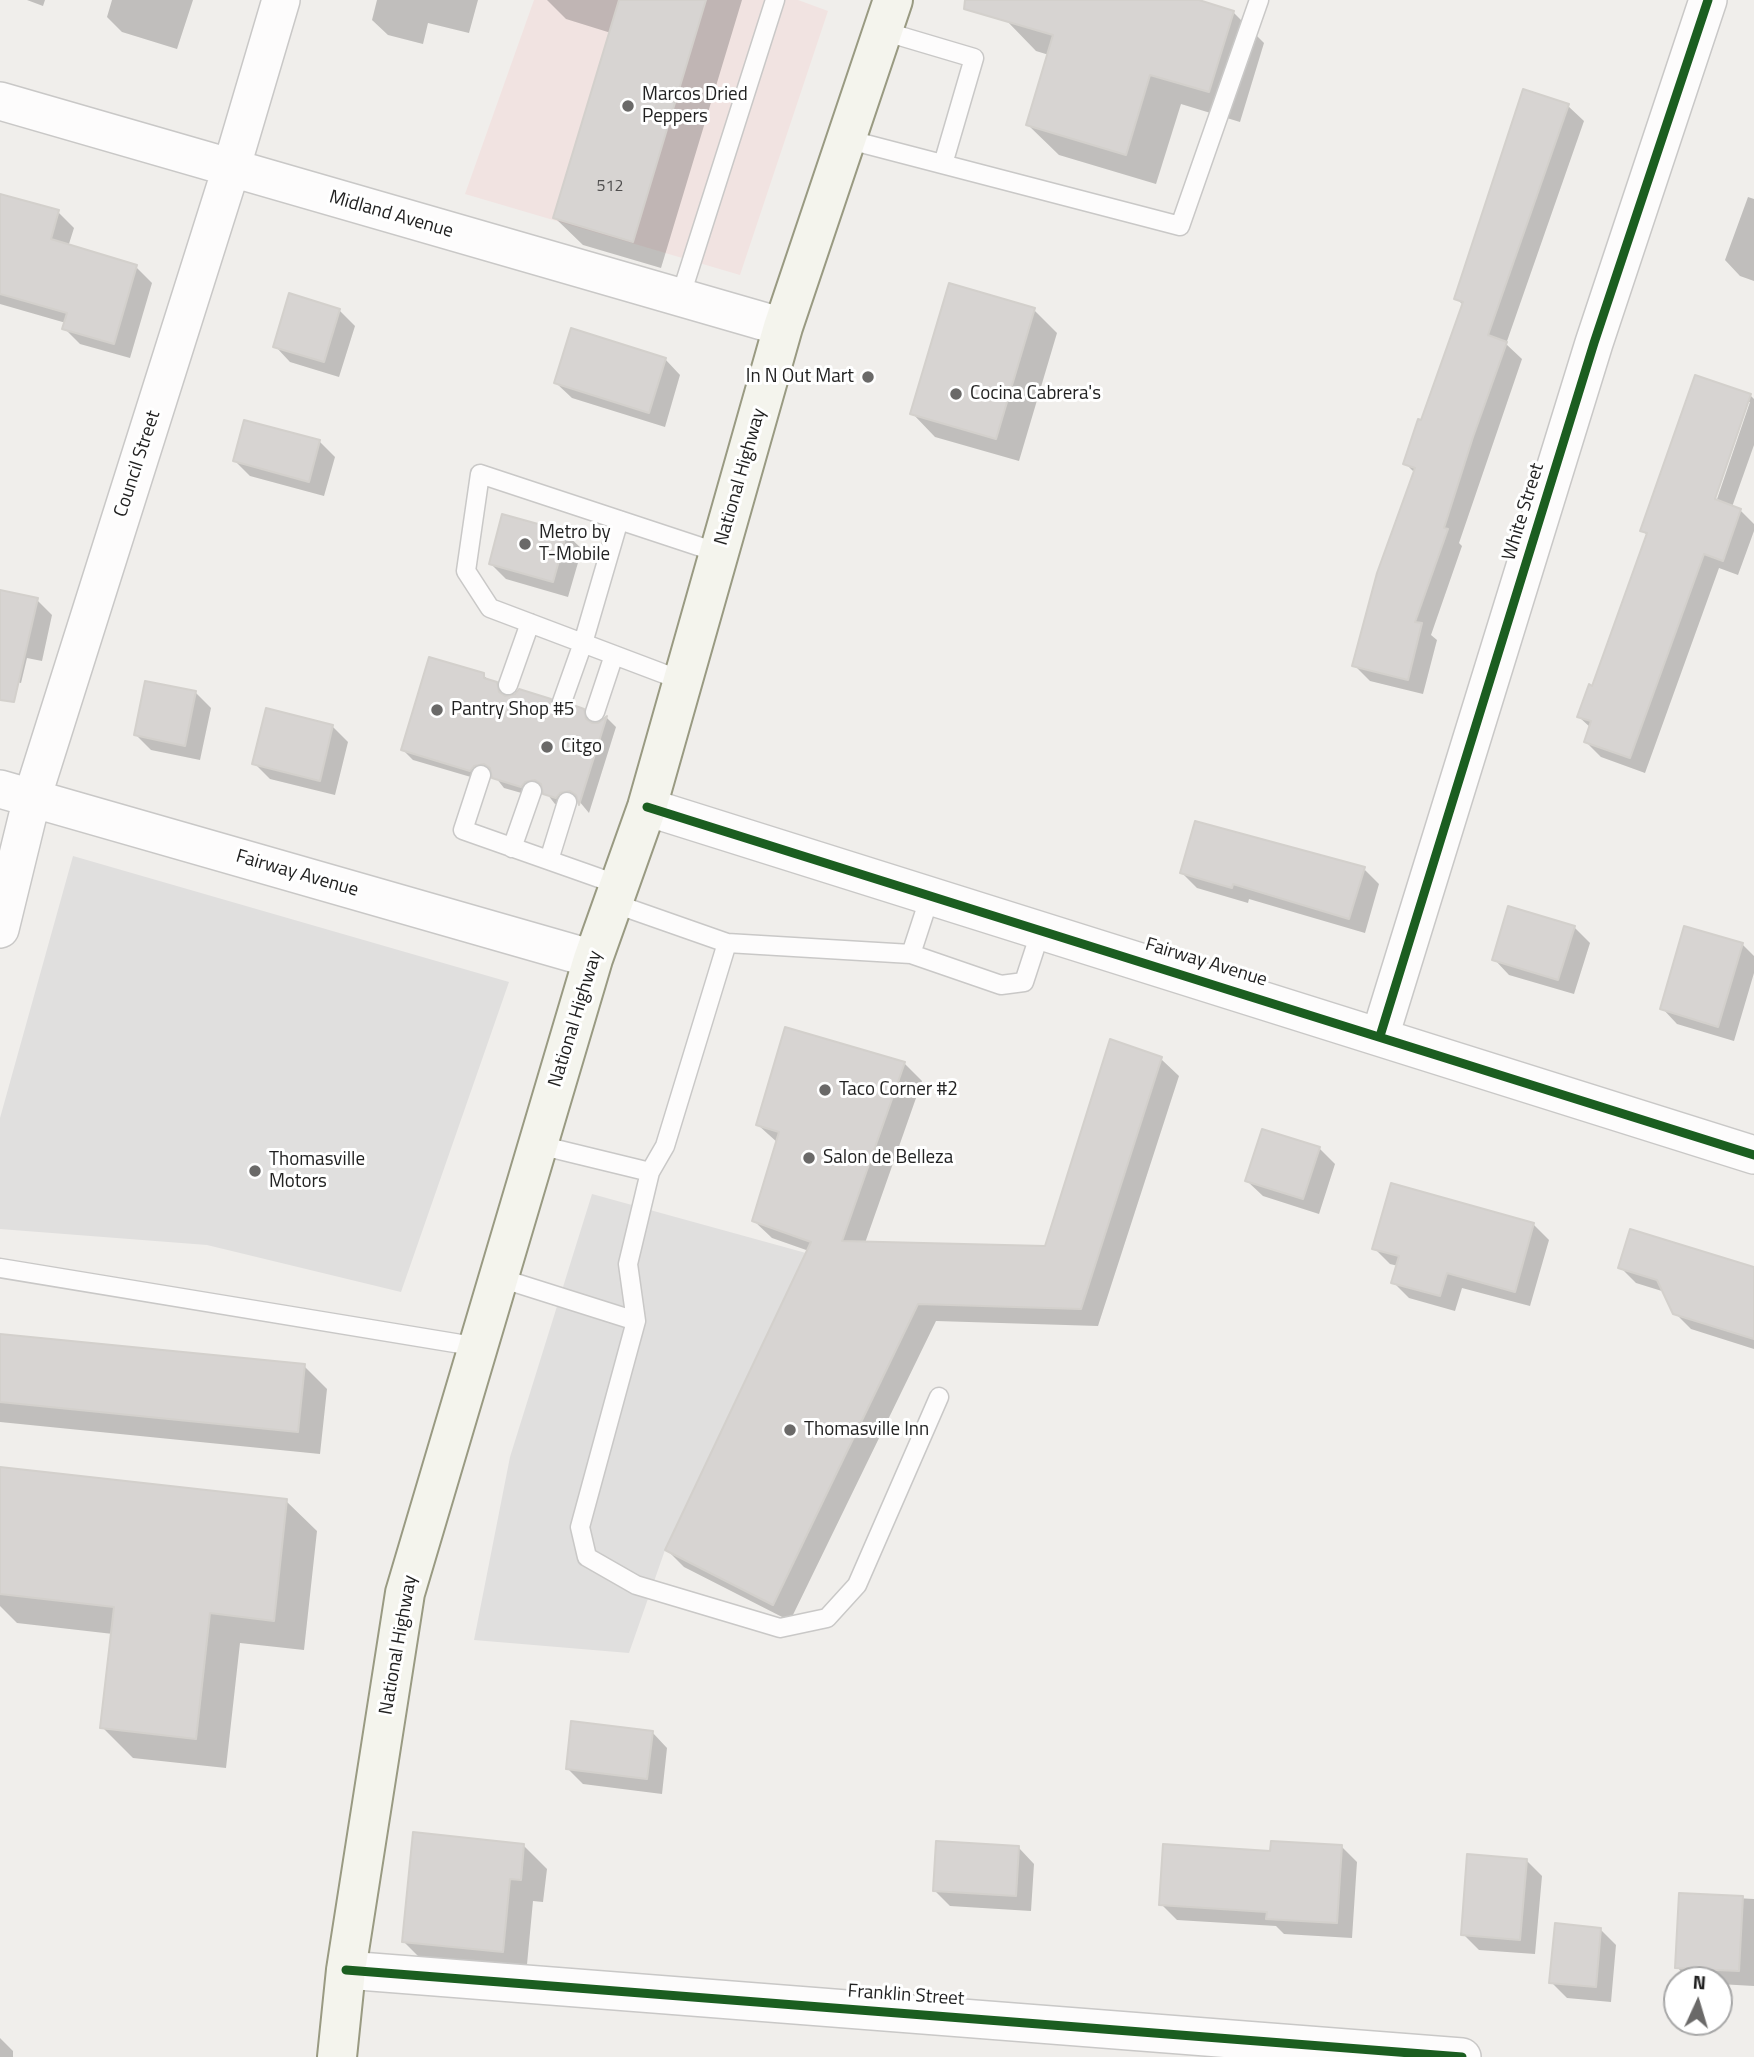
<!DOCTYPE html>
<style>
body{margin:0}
#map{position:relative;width:1754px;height:2057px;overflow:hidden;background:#f0eeeb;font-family:"Titillium Web",sans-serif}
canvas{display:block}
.north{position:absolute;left:1663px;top:1966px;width:70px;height:70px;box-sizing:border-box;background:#fff;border:2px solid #a7a7a7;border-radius:50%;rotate:4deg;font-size:19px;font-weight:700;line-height:28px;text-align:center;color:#222}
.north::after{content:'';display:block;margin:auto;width:24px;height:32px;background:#6a6968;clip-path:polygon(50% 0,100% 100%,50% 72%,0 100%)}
</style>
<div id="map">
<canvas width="1754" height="2057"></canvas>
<div class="north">N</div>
</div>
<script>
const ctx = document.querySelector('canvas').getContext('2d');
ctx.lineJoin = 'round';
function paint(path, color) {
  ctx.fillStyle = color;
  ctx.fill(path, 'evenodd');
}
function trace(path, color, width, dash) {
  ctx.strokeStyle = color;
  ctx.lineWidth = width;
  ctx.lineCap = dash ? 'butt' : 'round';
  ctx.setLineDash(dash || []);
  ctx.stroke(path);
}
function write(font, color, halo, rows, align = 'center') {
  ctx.font = font + ' "Titillium Web",sans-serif';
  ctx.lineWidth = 6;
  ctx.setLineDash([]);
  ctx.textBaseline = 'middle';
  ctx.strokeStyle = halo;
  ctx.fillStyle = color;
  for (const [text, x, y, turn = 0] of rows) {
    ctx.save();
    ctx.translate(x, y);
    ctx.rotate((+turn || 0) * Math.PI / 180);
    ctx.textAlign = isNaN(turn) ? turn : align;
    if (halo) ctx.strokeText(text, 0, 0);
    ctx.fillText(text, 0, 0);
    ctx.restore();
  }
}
paint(new Path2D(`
 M 534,0 L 798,0 L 828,11 L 740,275 L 465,194 Z`), '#f1e3e1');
paint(new Path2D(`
 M 73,856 L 509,982 L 401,1292 L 207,1245 L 0,1229 L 0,1118 Z
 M 592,1194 L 806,1253 L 665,1550 L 629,1653 L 474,1640 L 510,1457 Z`), '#e0dfde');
paint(new Path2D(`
 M 27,0 L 45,0 L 43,6 Z
 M 112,0 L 193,0 L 177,49 L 122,32 L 107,17 Z
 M 377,0 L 478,0 L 469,33 L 428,23 L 423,44 L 388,35 L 372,20 Z
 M 547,0 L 742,0 L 661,268 L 583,245 L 555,218 L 611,33 L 566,19 Z
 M 1012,0 L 1192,0 L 1233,12 L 1264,43 L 1240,122 L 1181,104 L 1156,184 L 1059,155 L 1028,125 L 1049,55 L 1036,51 L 1006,20 Z
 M 1568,106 L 1584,121 L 1506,344 L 1522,359 L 1459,543 L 1462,546 L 1431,635 L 1437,640 L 1423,694 L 1370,681 L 1354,665 L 1415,473 L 1405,463 L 1422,422 L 1464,306 L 1456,298 Z
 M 1748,197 L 1754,199 L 1754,281 L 1740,276 L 1725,260 Z
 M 0,211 L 58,212 L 74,228 L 68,247 L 136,267 L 152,283 L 130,358 L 80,344 L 64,328 L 66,323 L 0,304 Z
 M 339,310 L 355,326 L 339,377 L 290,362 L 275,346 Z
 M 1034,310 L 1057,333 L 1019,461 L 935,437 L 912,413 Z
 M 665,359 L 680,375 L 665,427 L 572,398 L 556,383 Z
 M 1750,395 L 1754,399 L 1754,445 L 1732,507 L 1740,510 L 1754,524 L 1754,531 L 1738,575 L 1719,568 L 1645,773 L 1601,757 L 1586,742 L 1591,728 L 1579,717 L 1594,688 L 1648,536 L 1642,530 ZM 1746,402 L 1750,402 L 1714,508 L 1710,507 Z
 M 319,441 L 335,457 L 324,496 L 250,476 L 235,461 Z
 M 566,534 L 582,549 L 568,597 L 506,579 L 491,564 Z
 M 0,592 L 37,600 L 52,615 L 42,661 L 27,658 L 21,683 L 0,678 Z
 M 483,675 L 491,682 L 496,684 L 507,697 L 550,700 L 561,711 L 561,714 L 583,710 L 594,721 L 594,725 L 599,725 L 607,718 L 616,727 L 589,813 L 579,801 L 570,803 L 567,807 L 555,804 L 544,790 L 535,791 L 532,796 L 504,788 L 493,774 L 484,776 L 481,780 L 413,760 L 403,750 Z
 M 195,692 L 211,708 L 200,760 L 151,750 L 135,734 Z
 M 332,726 L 348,742 L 335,795 L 270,779 L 254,763 Z
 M 1364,869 L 1379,884 L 1365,933 L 1249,899 L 1248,903 L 1197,888 L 1182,873 Z
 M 1574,927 L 1590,943 L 1574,994 L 1509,975 L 1494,959 Z
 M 1742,944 L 1754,956 L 1754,973 L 1734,1041 L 1677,1024 L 1662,1008 Z
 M 1161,1059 L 1179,1076 L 1098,1326 L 936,1321 L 790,1621 L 684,1567 L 667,1550 L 809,1251 L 772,1238 L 754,1221 L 778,1143 L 758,1125 L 904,1063 L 922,1081 L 865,1243 L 1046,1248 Z
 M 1319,1148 L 1335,1164 L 1319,1214 L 1263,1196 L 1247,1181 Z
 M 1533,1224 L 1549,1240 L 1530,1306 L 1462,1288 L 1455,1311 L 1409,1298 L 1393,1282 L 1398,1266 L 1390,1264 L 1374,1248 Z
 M 1620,1267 L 1754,1269 L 1754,1349 L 1691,1329 L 1675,1313 L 1665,1292 L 1636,1283 Z
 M 0,1335 L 304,1366 L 327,1389 L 320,1454 L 0,1422 Z
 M 0,1469 L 286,1501 L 317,1531 L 304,1650 L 240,1643 L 226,1768 L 133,1758 L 102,1727 L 113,1634 L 17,1623 L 0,1606 Z
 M 652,1732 L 667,1748 L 662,1794 L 583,1784 L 568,1769 Z
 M 523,1845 L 547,1869 L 543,1902 L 533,1901 L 526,1975 L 427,1965 L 404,1942 Z
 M 1342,1847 L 1357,1862 L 1352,1938 L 1284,1934 L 1276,1926 L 1177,1920 L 1161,1904 L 1272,1853 Z
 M 1019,1848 L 1034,1864 L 1031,1911 L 950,1906 L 934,1890 Z
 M 1526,1860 L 1542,1876 L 1535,1954 L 1479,1950 L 1463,1934 Z
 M 1681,1895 L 1754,1899 L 1754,1986 L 1719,1984 L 1719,1980 L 1689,1980 L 1677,1967 Z
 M 1600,1929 L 1616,1945 L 1611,2002 L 1567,1998 L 1551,1982 Z
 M 0,2038 L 13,2051 L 13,2057 L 0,2057 Z`), '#0003');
const building = new Path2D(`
 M 619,0 L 706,0 L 633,242 L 553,218 Z
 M 965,0 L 1199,0 L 1234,11 L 1209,92 L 1150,75 L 1126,155 L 1026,125 L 1053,35 L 964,9 Z
 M 1523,89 L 1569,104 L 1488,335 L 1507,342 L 1473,437 L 1444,528 L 1448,529 L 1415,622 L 1422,623 L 1408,680 L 1352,666 L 1377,573 L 1415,468 L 1403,464 L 1418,419 L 1421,420 L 1463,302 L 1454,299 Z
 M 0,194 L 59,210 L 51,239 L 137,265 L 114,344 L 62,329 L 67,313 L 0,294 Z
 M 949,283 L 1035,308 L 996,439 L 910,414 Z
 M 289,293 L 340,309 L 324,362 L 273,347 Z
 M 571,328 L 666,358 L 649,413 L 554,383 Z
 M 1695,375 L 1751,394 L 1715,499 L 1741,509 L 1723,561 L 1704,554 L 1630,758 L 1584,742 L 1591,721 L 1577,717 L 1589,684 L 1592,686 L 1647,533 L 1640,531 Z
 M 244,420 L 320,440 L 309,482 L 233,461 Z
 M 502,514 L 567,532 L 553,582 L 489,564 Z
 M 0,590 L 38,598 L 14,702 L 0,700 Z
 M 429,657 L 484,673 L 484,678 L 497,682 L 499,692 L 505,696 L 515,694 L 519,689 L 551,699 L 553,709 L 559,713 L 569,711 L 573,705 L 584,709 L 586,719 L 592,723 L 598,723 L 607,716 L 579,805 L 576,795 L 570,791 L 560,793 L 556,798 L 543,794 L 541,784 L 535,780 L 525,782 L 521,787 L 492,778 L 490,768 L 484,764 L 474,766 L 470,771 L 401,750 Z
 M 145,681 L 196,691 L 185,746 L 134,735 Z
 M 266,708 L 333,725 L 320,781 L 252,764 Z
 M 1195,821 L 1365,867 L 1349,919 L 1233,884 L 1232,888 L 1180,873 Z
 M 1508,906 L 1575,926 L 1558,980 L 1492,960 Z
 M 1684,926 L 1743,943 L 1718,1027 L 1660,1009 Z
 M 785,1027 L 905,1062 L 842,1241 L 1045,1246 L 1110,1039 L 1162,1057 L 1081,1309 L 918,1304 L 773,1605 L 665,1550 L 811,1242 L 752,1221 L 779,1132 L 756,1125 Z
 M 1262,1129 L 1320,1147 L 1303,1199 L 1245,1181 Z
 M 1391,1183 L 1534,1223 L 1515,1292 L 1447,1273 L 1440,1296 L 1391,1283 L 1399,1256 L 1372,1249 Z
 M 1630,1229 L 1754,1267 L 1754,1339 L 1673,1314 L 1657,1280 L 1618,1268 Z
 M 0,1334 L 305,1364 L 298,1432 L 0,1402 Z
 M 0,1467 L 287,1499 L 274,1621 L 210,1613 L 196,1739 L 100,1728 L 114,1607 L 0,1594 Z
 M 571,1721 L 653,1731 L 647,1779 L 566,1769 Z
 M 413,1832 L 524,1844 L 521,1880 L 510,1879 L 503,1952 L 402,1942 Z
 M 936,1841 L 1019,1846 L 1016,1896 L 933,1891 Z
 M 1271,1841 L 1342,1845 L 1337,1923 L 1266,1919 L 1267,1912 L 1159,1905 L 1163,1844 L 1270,1851 Z
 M 1467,1854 L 1527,1859 L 1520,1940 L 1461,1935 Z
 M 1679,1893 L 1743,1896 L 1739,1971 L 1675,1968 Z
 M 1555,1923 L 1601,1928 L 1596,1987 L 1549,1983 Z`);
paint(building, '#d7d4d2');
trace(building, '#d3d0cc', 2);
const service = new Path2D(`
 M 883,31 L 974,58 L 943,164
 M 846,139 L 1180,226 L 1259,0
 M 680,298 L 775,0
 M 683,681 L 490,608 L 466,571 L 480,474 L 719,553
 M 508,685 L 530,623
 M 562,702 L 583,643 L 619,520
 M 595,712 L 614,655
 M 481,775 L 463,830 L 619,885
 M 512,848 L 532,791
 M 549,860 L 567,802
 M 930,896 L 911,954 L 1001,985 L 1024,982 L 1041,930
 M 613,903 L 727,943 L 911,954
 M 539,1145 L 650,1172 L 665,1146 L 727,943
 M 650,1172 L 628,1264 L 636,1321 L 580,1527 L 587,1557 L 636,1585 L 780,1628 L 827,1618 L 857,1585 L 939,1397
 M 0,1268 L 479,1347
 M 500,1278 L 636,1321`);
const minor = new Path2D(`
 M 0,101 L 783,327
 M 0,789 L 593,959
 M 647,807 L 1754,1155
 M 0,929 L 32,798 L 231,169 L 281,0
 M 1380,1036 L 1594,343 L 1708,0
 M 346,1970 L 1462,2057`);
const secondary = new Path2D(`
 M 337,2057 L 346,1970 L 405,1593 L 593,959 L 647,807 L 783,327 L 893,0`);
trace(service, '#c9c8c7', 21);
trace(minor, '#c9c8c7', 40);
trace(secondary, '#999a82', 42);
trace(service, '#fdfcfc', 18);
trace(minor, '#fdfcfc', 37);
trace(secondary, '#f4f4ed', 38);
trace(new Path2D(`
 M 647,807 L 1754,1155
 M 1380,1036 L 1594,343 L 1708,0
 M 346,1970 L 1462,2057`), '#1b5e20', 9);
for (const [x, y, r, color] of [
 [628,106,7,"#6a6968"],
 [868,377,7,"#6a6968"],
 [956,394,7,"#6a6968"],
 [525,544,7,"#6a6968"],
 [437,710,7,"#6a6968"],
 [547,747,7,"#6a6968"],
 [825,1090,7,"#6a6968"],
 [809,1158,7,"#6a6968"],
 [255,1171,7,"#6a6968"],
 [790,1430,7,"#6a6968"]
]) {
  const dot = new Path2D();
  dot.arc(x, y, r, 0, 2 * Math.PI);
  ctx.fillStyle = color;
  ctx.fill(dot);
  trace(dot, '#fff', 2.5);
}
write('16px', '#4f4e4e', null, [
 ["512",610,187]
]);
write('19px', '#222', '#fff', [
 ["Marcos Dried",642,95],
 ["Peppers",642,117],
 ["In N Out Mart",854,377,"right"],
 ["Cocina Cabrera's",970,394],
 ["Metro by",539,533],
 ["T-Mobile",539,555],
 ["Pantry Shop #5",451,710],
 ["Citgo",561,747],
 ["Taco Corner #2",839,1090],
 ["Salon de Belleza",823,1158],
 ["Thomasville",269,1160],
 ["Motors",269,1182],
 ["Thomasville Inn",804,1430]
], 'left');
write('19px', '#222', '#fff', [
 ["Midland Avenue",391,215,16],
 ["Council Street",138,464,-72],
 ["National Highway",741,477,-74],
 ["White Street",1524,512,-73],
 ["Fairway Avenue",297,874,16],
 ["Fairway Avenue",1206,963,17],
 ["National Highway",576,1019,-73],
 ["National Highway",399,1645,-80],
 ["Franklin Street",906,1996,4]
]);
</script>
